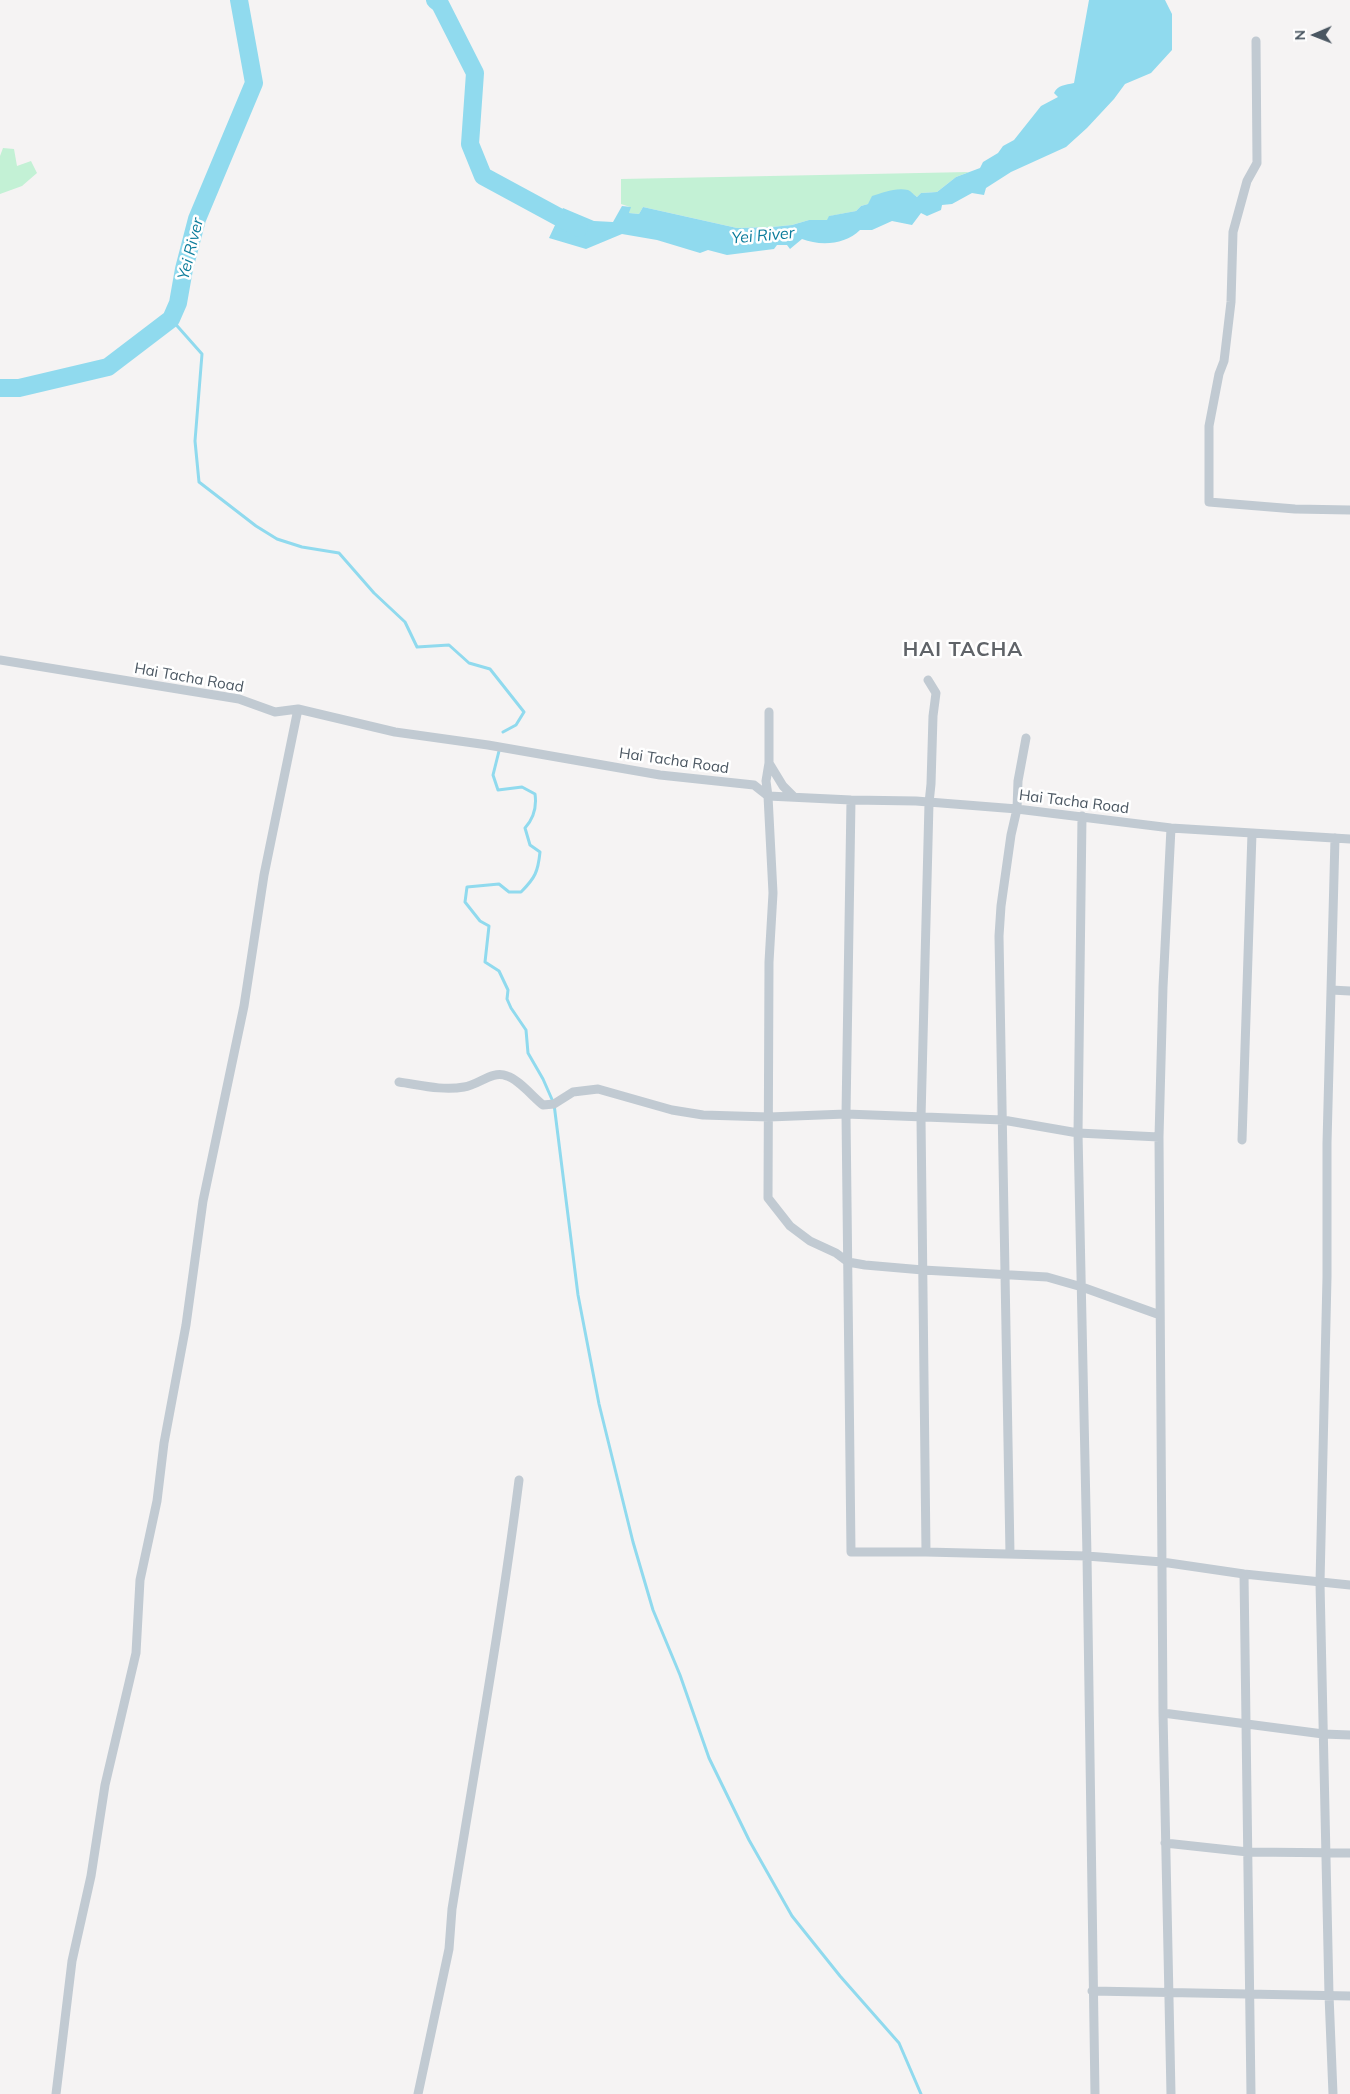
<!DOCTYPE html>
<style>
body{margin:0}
#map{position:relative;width:1350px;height:2094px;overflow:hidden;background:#f5f3f3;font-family:Mulish,sans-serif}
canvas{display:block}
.north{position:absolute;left:1290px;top:10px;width:50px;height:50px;-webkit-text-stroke:4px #fff;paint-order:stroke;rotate:269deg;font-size:14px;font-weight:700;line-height:20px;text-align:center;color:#4a5661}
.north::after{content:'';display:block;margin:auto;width:18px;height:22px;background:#4a5661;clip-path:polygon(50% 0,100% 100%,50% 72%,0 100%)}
</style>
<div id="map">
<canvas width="1350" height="2094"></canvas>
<div class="north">N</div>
</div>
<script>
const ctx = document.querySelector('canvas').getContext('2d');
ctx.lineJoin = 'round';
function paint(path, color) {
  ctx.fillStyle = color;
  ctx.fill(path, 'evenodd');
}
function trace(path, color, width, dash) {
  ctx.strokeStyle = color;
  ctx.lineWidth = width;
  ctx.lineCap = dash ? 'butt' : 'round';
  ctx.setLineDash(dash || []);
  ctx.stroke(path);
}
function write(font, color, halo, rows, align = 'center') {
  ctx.font = font + ' Mulish,sans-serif';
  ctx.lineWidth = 5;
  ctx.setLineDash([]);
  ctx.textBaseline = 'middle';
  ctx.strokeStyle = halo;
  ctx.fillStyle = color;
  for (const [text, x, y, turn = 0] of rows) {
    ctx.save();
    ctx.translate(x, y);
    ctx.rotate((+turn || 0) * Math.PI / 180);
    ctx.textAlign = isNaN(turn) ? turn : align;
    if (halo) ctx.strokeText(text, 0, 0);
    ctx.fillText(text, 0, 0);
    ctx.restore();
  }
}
paint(new Path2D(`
 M 3,148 L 14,149 L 17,166 L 31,161 L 37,173 L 22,186 L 0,194 L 0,156 Z
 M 969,172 L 956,177 L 937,192 L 921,193 L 917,197 L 913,194 L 868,204 L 861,206 L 856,211 L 830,216 L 828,220 L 809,220 L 792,225 L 772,227 L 737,228 L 643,207 L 639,214 L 629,213 L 630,207 L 621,204 L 621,179 Z`), '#c3f1d5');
paint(new Path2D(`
 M 1089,0 L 1165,0 L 1172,14 L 1172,50 L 1151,73 L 1125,84 L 1114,99 L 1087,128 L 1066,147 L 1011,172 L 986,188 L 984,195 L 972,193 L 952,204 L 942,205 L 941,210 L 927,216 L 921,213 L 912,225 L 892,221 L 872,230 L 860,230 C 845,245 820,246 802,239 L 790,249 L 787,245 L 777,245 L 774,249 L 727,255 L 708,250 L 700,253 L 657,240 L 622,234 L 586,249 L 549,238 L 563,208 L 594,221 L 613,222 L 622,206 L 631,207 L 629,213 L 639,214 L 643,207 L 737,228 L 772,227 L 792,225 L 809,220 L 827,220 L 829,216 L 856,211 L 861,206 L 868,204 L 872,196 C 882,193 896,187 908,190 C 911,191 914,195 917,197 L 921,193 L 937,192 L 956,177 L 980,168 L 983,162 L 998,153 L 1003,146 L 1014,140 L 1041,106 L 1058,97 L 1054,93 C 1058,85 1065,85 1074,83 Z`), '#90daee');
trace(new Path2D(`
 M 171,319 L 202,354 L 195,441 L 199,482 L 256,526 L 277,539 L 302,547 L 339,553 L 374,593 L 405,622 L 417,647 L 449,645 L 469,663 L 490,669 L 524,712 L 516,725 L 503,732
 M 499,751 L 493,775 L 498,790 L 522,787 L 535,794 C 537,808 534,818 525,828 L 530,845 L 540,852 C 538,872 535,878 521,892 L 509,892 L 499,884 L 467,887 L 465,902 L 480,921 L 489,926 L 485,962 L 499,971 L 508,990 L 507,999 L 511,1008 L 526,1030 L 528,1053 L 543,1079 L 554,1104 L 578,1295 L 599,1404 L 633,1542 L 653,1610 L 680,1675 L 709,1758 L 749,1840 L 792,1916 L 840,1976 L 899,2043 L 921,2094`), '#90daee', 3);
trace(new Path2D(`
 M 435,0 L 440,4 L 475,73 L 470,144 L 483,176 L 579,228
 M 0,388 L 19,388 L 108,367 L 171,319 L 178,303 L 184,269 L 197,219 L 254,83 L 239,0`), '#90daee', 18);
trace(new Path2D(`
 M 1256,41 L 1257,163 L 1247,181 L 1233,232 L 1231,302 L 1224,361 L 1219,374 L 1209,426 L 1209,502 L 1295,509 L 1350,510
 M 0,660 L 239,699 L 275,712 L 298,709 L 395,732 L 488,745 L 660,775 L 754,785 L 768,796 L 851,800 L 916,801 L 1017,809 L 1171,828 L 1350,839
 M 769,712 L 769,763 L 783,786 L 794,797
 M 769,763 L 766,781 L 768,796 L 773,893 L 769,962 L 768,1198 L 790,1226 L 810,1241 L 836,1253 L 848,1262 L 865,1265 L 923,1270 L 1047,1277 L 1082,1287 L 1160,1315
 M 851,800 L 846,1114 L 851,1552 L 926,1552 L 1087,1556 L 1162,1562 L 1244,1574 L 1350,1585
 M 1082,816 L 1078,1133 L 1087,1556 L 1095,2094
 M 1331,990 L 1350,991
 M 399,1082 C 420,1085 443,1091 464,1087 C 479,1085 492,1070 507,1076 C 518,1079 533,1097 543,1105 L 554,1104 L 573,1092 L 598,1089 L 672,1110 L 703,1115 L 769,1117 L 846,1114 L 1003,1120 L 1078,1133 L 1159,1137
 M 1242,1140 L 1252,833
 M 926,1552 L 921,1118 L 929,803 L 931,784 L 933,716 L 936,693 L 928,680
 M 1010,1554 L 999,936 L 1001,906 L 1011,835 L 1017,809 L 1018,781 L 1026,738
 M 1244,1574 L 1251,2094
 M 1163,1713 L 1323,1734 L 1350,1735
 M 1165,1843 L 1248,1852 L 1350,1853
 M 1092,1991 L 1350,1996
 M 56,2094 L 72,1961 L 91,1876 L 105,1785 L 136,1653 L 140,1580 L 157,1501 L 164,1443 L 186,1325 L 203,1201 L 244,1006 L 264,875 L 298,709
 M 418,2094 L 449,1949 L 452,1909 C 475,1766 501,1623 519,1480
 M 1171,2094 L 1163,1713 L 1159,1137 L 1163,987 L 1171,828
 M 1333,2094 L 1329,1995 L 1320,1583 L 1327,1277 L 1327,1143 L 1335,838`), '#c1cad2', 9);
write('15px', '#4a5661', '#fff', [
 ["Hai Tacha Road",189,678,10],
 ["Hai Tacha Road",674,761,8],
 ["Hai Tacha Road",1074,802,7]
]);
write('italic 16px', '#0c7c9b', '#fff', [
 ["Yei River",763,236,-5],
 ["Yei River",191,249,-76]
]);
ctx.letterSpacing = '1px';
write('bold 20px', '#5f6368', '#fff', [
 ["HAI TACHA",963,650]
]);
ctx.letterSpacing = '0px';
</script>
